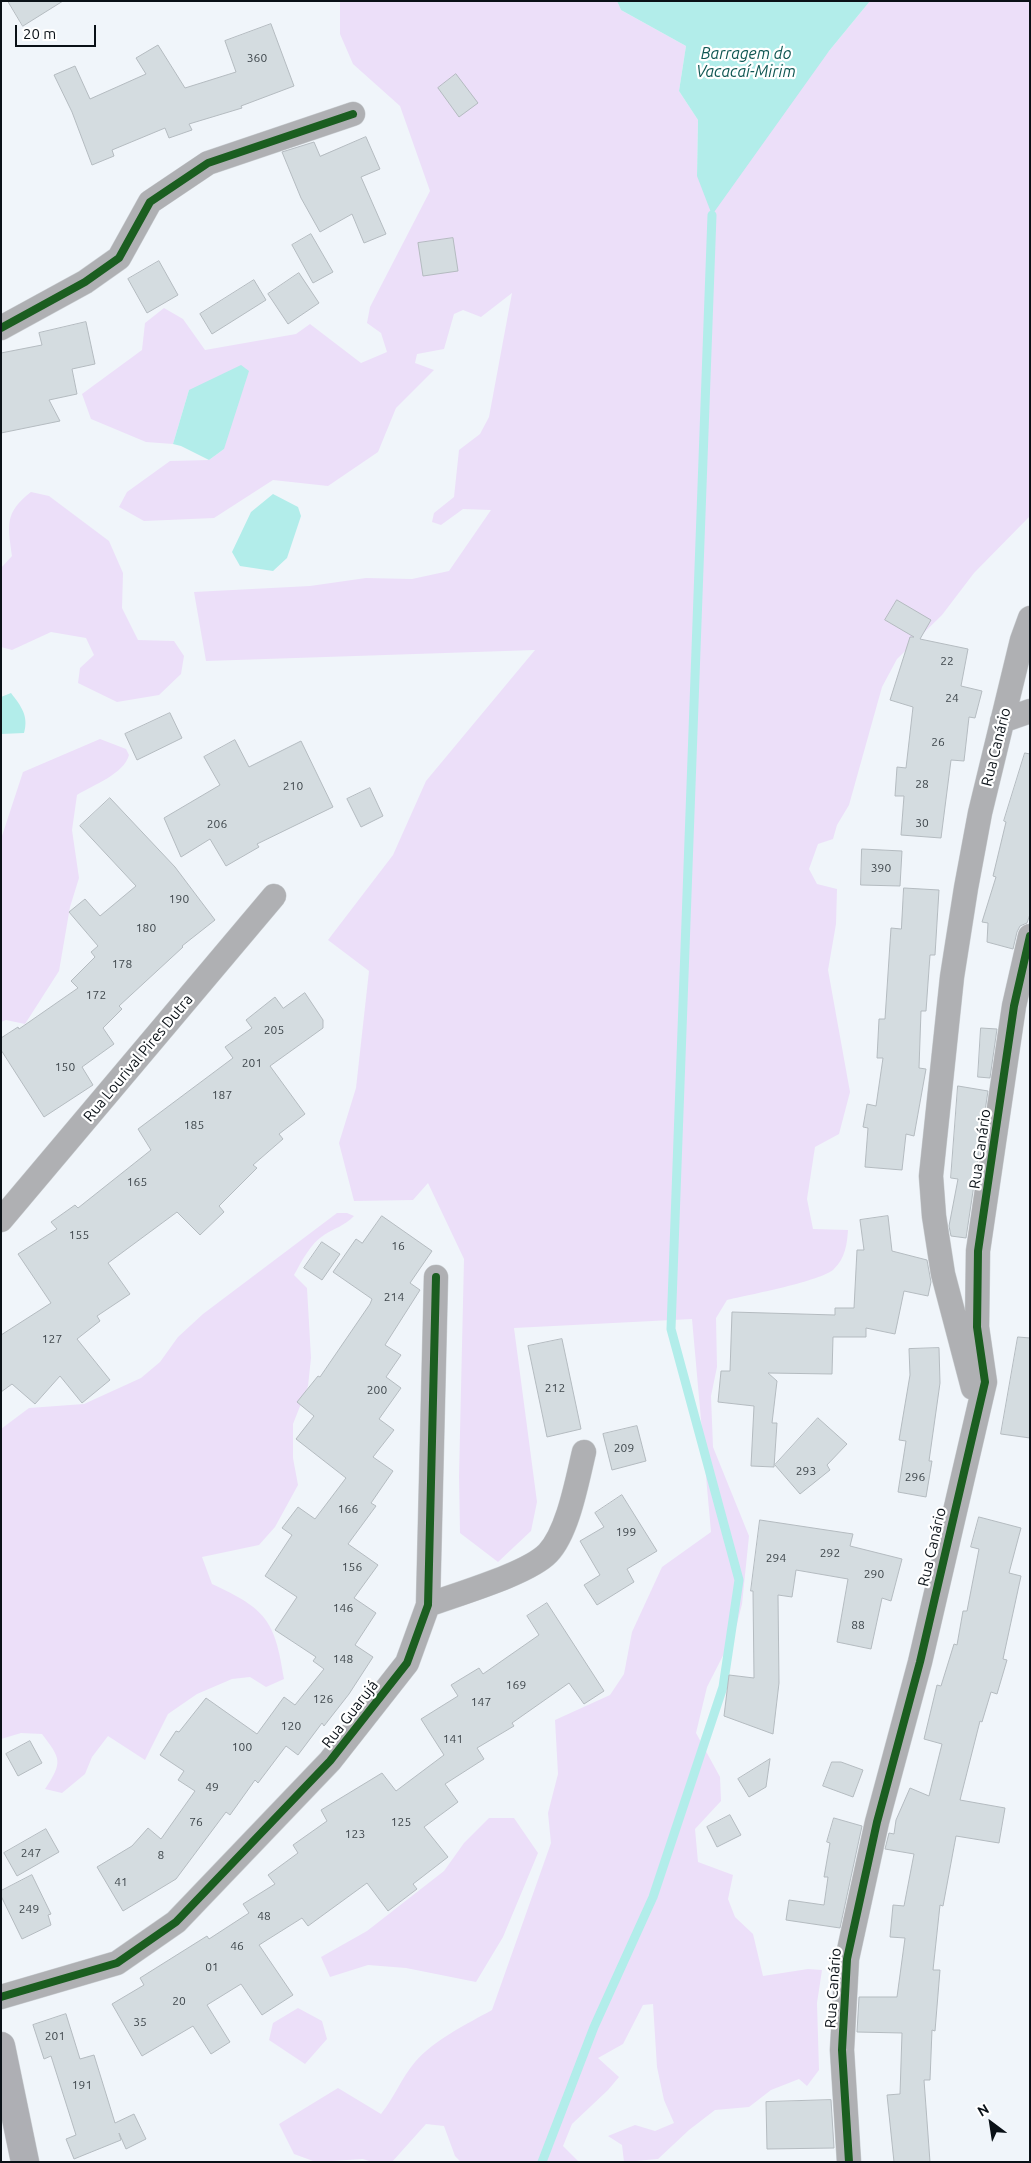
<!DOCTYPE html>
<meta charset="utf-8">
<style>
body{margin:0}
#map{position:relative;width:1031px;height:2163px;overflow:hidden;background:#f0f5fa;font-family:Ubuntu,sans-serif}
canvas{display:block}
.frame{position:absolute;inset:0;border:2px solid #0a1117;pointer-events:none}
.north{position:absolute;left:966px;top:2098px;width:50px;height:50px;-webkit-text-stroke:4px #fff;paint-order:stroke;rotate:329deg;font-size:14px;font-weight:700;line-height:20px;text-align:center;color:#0a1117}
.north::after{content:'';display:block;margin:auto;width:18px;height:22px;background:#0a1117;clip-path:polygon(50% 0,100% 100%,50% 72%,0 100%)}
.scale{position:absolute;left:15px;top:25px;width:81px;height:22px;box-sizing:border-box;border:2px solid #0a1117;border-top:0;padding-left:6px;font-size:15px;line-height:18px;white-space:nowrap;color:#0a1117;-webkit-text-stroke:4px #fff;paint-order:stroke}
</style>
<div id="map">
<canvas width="1031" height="2163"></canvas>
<div class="frame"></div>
<div class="north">N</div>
<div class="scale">20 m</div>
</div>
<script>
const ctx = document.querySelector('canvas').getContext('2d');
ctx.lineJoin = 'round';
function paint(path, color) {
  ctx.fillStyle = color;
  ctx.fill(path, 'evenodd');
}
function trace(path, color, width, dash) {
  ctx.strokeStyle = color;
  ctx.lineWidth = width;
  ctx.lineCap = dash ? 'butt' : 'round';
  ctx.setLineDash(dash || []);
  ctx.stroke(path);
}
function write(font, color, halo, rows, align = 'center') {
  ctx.font = font + ' Ubuntu,sans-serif';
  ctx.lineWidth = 4.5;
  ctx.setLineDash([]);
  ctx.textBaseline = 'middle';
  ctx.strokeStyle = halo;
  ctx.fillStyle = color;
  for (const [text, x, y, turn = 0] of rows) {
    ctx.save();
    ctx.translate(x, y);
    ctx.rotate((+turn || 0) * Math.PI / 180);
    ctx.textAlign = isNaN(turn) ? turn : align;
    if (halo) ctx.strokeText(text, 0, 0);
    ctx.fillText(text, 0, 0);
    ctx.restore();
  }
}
paint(new Path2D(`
 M 340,1 L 617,1 L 621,10 L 686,46 L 679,91 L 698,120 L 697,176 L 829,51 L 870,1 L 1030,1 L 1030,516 L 974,573 L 942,615 L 897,659 L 882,687 L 849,805 L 837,825 L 833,839 L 818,844 L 809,869 L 817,884 L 837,889 L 836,924 L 828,970 L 850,1092 L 839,1134 L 815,1147 L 807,1199 L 813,1229 L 848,1230 C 847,1245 845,1258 834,1269 C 822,1281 748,1295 727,1300 L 716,1318 L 717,1367 L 711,1396 L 713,1447 L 749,1536 L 742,1604 L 735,1632 L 707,1687 L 696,1733 L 720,1777 L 721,1801 L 695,1829 L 698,1862 L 733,1875 L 728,1899 L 735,1917 L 753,1934 L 763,1976 L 808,1969 L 822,1970 L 817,2003 L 819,2070 L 807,2086 L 799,2079 L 771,2090 L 749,2107 L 715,2110 L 689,2130 L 658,2159 L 624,2162 L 622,2145 L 608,2136 L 635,2125 L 655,2131 L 674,2123 L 664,2100 L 657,2067 L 653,2004 L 643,2005 L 623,2044 L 598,2058 L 619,2077 L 608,2090 L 572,2124 L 563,2146 L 579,2162 L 461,2162 L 455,2156 L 444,2126 L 426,2124 L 392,2162 L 372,2162 L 363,2159 L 316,2162 L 294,2154 L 279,2124 L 338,2088 L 381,2114 C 394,2098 402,2077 415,2062 C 434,2040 467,2024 492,2010 L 551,1843 L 548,1813 L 558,1774 L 555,1720 L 610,1695 L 624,1674 L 632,1632 L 662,1567 L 711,1532 L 692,1319 L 514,1328 L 537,1502 L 531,1531 L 498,1562 L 460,1533 L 459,1476 L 464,1259 L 428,1183 L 413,1200 L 354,1201 L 339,1143 L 356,1088 L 369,971 L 328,940 L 393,855 L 426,781 L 535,650 L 206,661 L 194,592 L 310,586 L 366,578 L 412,579 L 449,571 L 491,510 L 463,509 L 441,525 L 432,522 L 434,513 L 454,497 L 459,450 L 480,434 L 489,417 L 512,293 L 481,317 L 463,310 L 454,314 L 444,349 L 417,354 L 415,363 L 434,370 L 396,408 L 378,452 L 328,486 L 273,480 L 214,518 L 144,521 L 119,507 L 127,492 L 170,461 L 209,460 L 224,449 L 189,390 L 173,444 L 146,442 L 91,419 L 82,394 L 142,350 L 145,323 L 164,308 L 183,319 L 205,350 L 296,334 L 310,324 L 361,363 L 387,352 L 381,333 L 367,323 L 370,307 L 430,191 L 400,106 L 353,64 L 340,34 Z
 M 31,492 L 49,496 L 109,541 L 123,573 L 122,608 L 138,640 L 174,641 L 184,656 L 181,674 L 159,695 L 117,702 L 78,683 L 80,668 L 94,655 L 86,638 L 51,632 L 12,650 L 1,647 L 1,568 L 12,556 C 8,525 4,513 31,492 Z
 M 100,739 L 126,749 L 129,755 C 124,774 93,785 77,795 L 72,830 L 79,878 L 70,907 L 59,971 L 25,1024 L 6,1020 L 1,1022 L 1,839 L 23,772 Z
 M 337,1213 L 347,1213 L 354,1216 C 344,1226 335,1228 324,1235 C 310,1244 302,1261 294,1275 L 307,1288 L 311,1358 L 308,1386 L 293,1424 L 293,1458 L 298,1485 L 275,1527 L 259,1545 L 202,1557 L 212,1584 C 266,1609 275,1620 284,1679 L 266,1687 L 250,1677 L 232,1679 L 197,1694 L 168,1714 L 145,1760 L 108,1736 L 92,1757 L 85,1774 L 62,1793 L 45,1789 C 63,1762 61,1759 42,1734 L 21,1733 L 1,1739 L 1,1429 L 29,1408 L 84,1404 L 141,1378 L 160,1362 L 178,1337 L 203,1314 Z
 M 489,1818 L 514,1818 L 538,1853 L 503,1937 L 476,1982 L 406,1968 L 368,1965 L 330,1977 L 321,1957 L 367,1931 L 444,1871 L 464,1843 Z
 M 298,2008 L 322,2021 L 327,2039 L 305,2064 L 269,2040 L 273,2023 Z`), '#ecdff9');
paint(new Path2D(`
 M 617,1 L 870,1 L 829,51 L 712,215 L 697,176 L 698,120 L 679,91 L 686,46 L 621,10 Z
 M 241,365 L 249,371 L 224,449 L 209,460 L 181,446 L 173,444 L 189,390 Z
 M 273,494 L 298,507 L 301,516 L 287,558 L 273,571 L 240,566 L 232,552 L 251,512 Z
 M 11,693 C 21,706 29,716 24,733 L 1,734 L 1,697 Z`), '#b2edea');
trace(new Path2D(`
 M 542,2162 L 594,2027 L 653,1897 L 723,1687 L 739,1580 L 671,1329 L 712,215`), '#b2edea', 9);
const building = new Path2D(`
 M 8,1 L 63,1 L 23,26 Z
 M 271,24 L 294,86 L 241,106 L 242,108 L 189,124 L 192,130 L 169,138 L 165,128 L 112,150 L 114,156 L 92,165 L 72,112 L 54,75 L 75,66 L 90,99 L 146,74 L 136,58 L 158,45 L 185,88 L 236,72 L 225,41 Z
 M 456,74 L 478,103 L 459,117 L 438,88 Z
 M 366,137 L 380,169 L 361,177 L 386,234 L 364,243 L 352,214 L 320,232 L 301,198 L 282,152 L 314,142 L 320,156 Z
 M 311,234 L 333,272 L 313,283 L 292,245 Z
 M 453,238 L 458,271 L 423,276 L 418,243 Z
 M 159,261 L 178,295 L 147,313 L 128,279 Z
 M 299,273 L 319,303 L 288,324 L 268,294 Z
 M 254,280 L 266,300 L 212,334 L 200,314 Z
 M 86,322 L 95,364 L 72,369 L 77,394 L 49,400 L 60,421 L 1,433 L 1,353 L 42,345 L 39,333 Z
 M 897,600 L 931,620 L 920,639 L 968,649 L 961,686 L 982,691 L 975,718 L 969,717 L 964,761 L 951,760 L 941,838 L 901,835 L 904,796 L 895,796 L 897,767 L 906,768 L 913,707 L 890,700 L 910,637 L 914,637 L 885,620 Z
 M 170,713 L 182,738 L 137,760 L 125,734 Z
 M 235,740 L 249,767 L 301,741 L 333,807 L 257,844 L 259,847 L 226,866 L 210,839 L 181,857 L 164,818 L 220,785 L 204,757 Z
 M 1025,753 L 1030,754 L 1030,914 L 1027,923 L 1020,926 L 1017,932 L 1013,949 L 987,942 L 988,923 L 982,922 L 996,877 L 993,876 L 1006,822 L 1004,821 Z
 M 370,788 L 383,816 L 361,827 L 347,799 Z
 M 110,798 L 175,867 L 215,920 L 182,946 L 183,947 L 119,1006 L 122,1009 L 103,1028 L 114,1044 L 82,1067 L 93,1085 L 44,1117 L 1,1050 L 1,1038 L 18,1027 L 19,1029 L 78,988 L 71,981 L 95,957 L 91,952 L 98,946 L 69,912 L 85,899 L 100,916 L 136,886 L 80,826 Z
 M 862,849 L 902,851 L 900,886 L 861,885 Z
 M 904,888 L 939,890 L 935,955 L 930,955 L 926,1011 L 921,1011 L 919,1068 L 926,1069 L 914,1136 L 906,1134 L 902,1170 L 865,1167 L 868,1128 L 863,1127 L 867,1104 L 876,1106 L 883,1058 L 877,1058 L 879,1019 L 885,1019 L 891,928 L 901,929 Z
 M 305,993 L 323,1020 L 323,1028 L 270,1066 L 305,1114 L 279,1134 L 283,1139 L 253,1165 L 257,1168 L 219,1206 L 224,1212 L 200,1235 L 177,1212 L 108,1263 L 130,1294 L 97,1316 L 100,1321 L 77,1339 L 110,1380 L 82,1403 L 60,1376 L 35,1404 L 12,1384 L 1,1392 L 1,1335 L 51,1303 L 18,1254 L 57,1229 L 51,1222 L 75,1205 L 78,1208 L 151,1150 L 138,1129 L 233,1058 L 225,1047 L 252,1028 L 246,1020 L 275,997 L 283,1008 Z
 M 981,1028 L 997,1029 L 990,1078 L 978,1077 Z
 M 958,1086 L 988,1091 L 966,1238 L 951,1236 L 949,1226 L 958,1179 L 951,1178 Z
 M 382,1216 L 432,1251 L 410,1283 L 420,1290 L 385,1345 L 401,1355 L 386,1377 L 401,1388 L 379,1419 L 394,1430 L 373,1457 L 393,1471 L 371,1503 L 376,1506 L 348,1544 L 378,1565 L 354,1598 L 376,1613 L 355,1645 L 373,1657 L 349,1694 L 324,1726 L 322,1723 L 298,1755 L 286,1746 L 258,1783 L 255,1780 L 230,1815 L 226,1812 L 176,1879 L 123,1911 L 97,1867 L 132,1846 L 148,1828 L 161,1839 L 195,1791 L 178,1780 L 184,1771 L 160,1755 L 176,1731 L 179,1732 L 206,1698 L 257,1734 L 284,1697 L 295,1705 L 324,1669 L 313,1661 L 316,1657 L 275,1630 L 297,1597 L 265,1576 L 292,1535 L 282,1528 L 298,1507 L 315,1519 L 346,1478 L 296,1439 L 314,1416 L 297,1402 L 318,1376 L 320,1377 L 370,1304 L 372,1299 L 333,1272 L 356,1239 L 362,1243 Z
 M 888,1216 L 892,1251 L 927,1260 L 931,1282 L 928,1296 L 904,1291 L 895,1334 L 866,1328 L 866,1337 L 833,1337 L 832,1374 L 768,1373 L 777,1381 L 772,1423 L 777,1423 L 774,1467 L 751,1466 L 754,1406 L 718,1402 L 721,1371 L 730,1371 L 732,1312 L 835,1315 L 835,1308 L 854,1308 L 857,1250 L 864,1250 L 860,1220 Z
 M 322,1242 L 340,1254 L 322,1280 L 304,1268 Z
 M 1018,1337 L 1030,1338 L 1030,1438 L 1001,1434 Z
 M 562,1339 L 581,1429 L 547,1437 L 528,1346 Z
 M 939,1348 L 940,1383 L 929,1461 L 932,1461 L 926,1497 L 898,1492 L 906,1441 L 899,1440 L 910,1375 L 909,1349 Z
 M 818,1418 L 847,1444 L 827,1465 L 830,1470 L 800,1494 L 775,1465 Z
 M 637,1426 L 646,1461 L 612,1470 L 603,1434 Z
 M 622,1495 L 657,1551 L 627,1569 L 634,1582 L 597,1605 L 584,1585 L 600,1575 L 580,1541 L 604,1527 L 595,1513 Z
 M 979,1517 L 1021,1528 L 1009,1573 L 1021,1576 L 1003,1659 L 1007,1660 L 997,1694 L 991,1692 L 982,1722 L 980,1721 L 960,1800 L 1005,1808 L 999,1843 L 956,1836 L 943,1906 L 940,1905 L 933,1970 L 940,1970 L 935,2031 L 932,2030 L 930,2080 L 924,2080 L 930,2162 L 894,2162 L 887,2095 L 900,2094 L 902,2033 L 857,2032 L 859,1997 L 897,1997 L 905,1938 L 890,1937 L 893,1905 L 904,1906 L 914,1854 L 885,1849 L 889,1833 L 894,1834 L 896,1820 L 910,1788 L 929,1796 L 942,1744 L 924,1739 L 937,1685 L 941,1686 L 954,1644 L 957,1645 L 963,1611 L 967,1611 L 979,1549 L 971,1547 Z
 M 760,1520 L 853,1534 L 850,1546 L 902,1559 L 891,1601 L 882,1598 L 871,1649 L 837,1642 L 848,1579 L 796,1570 L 792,1597 L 778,1595 L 779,1683 L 773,1734 L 724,1716 L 729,1675 L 754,1678 L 753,1591 L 751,1591 Z
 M 547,1603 L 604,1691 L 584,1704 L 569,1683 L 512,1723 L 514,1726 L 477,1748 L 484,1759 L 445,1784 L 458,1802 L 424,1827 L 448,1857 L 413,1884 L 417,1889 L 388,1911 L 367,1883 L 308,1926 L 302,1918 L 259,1945 L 293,1995 L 262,2015 L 241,1984 L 207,2005 L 230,2042 L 211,2054 L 193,2026 L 142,2056 L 112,2004 L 144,1985 L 140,1978 L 207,1936 L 209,1939 L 249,1913 L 243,1904 L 275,1884 L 268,1875 L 298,1853 L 293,1845 L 327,1821 L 321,1810 L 382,1773 L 396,1791 L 444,1755 L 421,1719 L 458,1696 L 451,1685 L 479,1668 L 483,1674 L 539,1635 L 527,1616 Z
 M 30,1741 L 42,1763 L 18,1776 L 6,1754 Z
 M 770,1759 L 766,1787 L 749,1797 L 738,1779 Z
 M 832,1762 L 841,1762 L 863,1770 L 853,1797 L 823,1786 Z
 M 730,1815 L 741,1835 L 717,1847 L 707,1827 Z
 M 834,1818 L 862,1826 L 840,1928 L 786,1920 L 789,1900 L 824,1905 L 828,1877 L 824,1877 L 830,1843 L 827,1842 Z
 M 46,1829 L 59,1852 L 17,1876 L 4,1853 Z
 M 32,1875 L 51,1914 L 48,1915 L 51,1925 L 22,1939 L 1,1896 L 1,1891 Z
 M 66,2014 L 80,2059 L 94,2055 L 115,2123 L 134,2114 L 146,2139 L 126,2149 L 119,2133 L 121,2140 L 74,2159 L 66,2139 L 76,2135 L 51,2056 L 44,2059 L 33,2025 Z
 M 831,2100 L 834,2148 L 767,2149 L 766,2102 Z`);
paint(building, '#d4dce0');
trace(building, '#b4bbc0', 1);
const street = new Path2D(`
 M 1,328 L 85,282 L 119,258 L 150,202 L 208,163 L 353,114
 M 1002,721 L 1030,711
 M 1,1220 L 274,896
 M 973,1388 L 943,1274 L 934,1216 L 931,1176 L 952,977 L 966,888 L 980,813 L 1022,640 L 1030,618
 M 428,1605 C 457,1594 528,1574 548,1553 C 568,1532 577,1481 584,1452
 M 1,1997 L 117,1963 L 176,1922 L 330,1761 L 407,1663 L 428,1605 L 436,1277
 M 849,2162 L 842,2050 L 847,1959 L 877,1822 L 920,1662 L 985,1382 L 977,1327 L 978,1251 L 1014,1006 L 1030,936`);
const secondary = new Path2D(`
 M 1,2046 L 25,2162`);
trace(street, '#ccd1d5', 25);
trace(secondary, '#ccd1d5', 29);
trace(street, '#afb0b3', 24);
trace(secondary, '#aeafb4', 28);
trace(new Path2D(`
 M 1,328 L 85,282 L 119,258 L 150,202 L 208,163 L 353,114
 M 1,1997 L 117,1963 L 176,1922 L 330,1761 L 407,1663 L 428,1605 L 436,1277
 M 849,2162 L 842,2050 L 847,1959 L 877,1822 L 920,1662 L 985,1382 L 977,1327 L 978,1251 L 1014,1006 L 1030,936`), '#1b5e20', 8);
write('12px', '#3e464b', null, [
 ["360",257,58],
 ["22",947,661],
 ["24",952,698],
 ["26",938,742],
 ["28",922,784],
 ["210",293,786],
 ["30",922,823],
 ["206",217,824],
 ["390",881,868],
 ["190",179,899],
 ["180",146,928],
 ["178",122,964],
 ["172",96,995],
 ["205",274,1030],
 ["201",252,1063],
 ["150",65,1067],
 ["187",222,1095],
 ["185",194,1125],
 ["165",137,1182],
 ["155",79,1235],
 ["16",398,1246],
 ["214",394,1297],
 ["127",52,1339],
 ["212",555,1388],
 ["200",377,1390],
 ["209",624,1448],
 ["293",806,1471],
 ["296",915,1477],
 ["166",348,1509],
 ["199",626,1532],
 ["292",830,1553],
 ["294",776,1558],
 ["156",352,1567],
 ["290",874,1574],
 ["146",343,1608],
 ["88",858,1625],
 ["148",343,1659],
 ["169",516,1685],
 ["126",323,1699],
 ["147",481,1702],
 ["120",291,1726],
 ["141",453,1739],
 ["100",242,1747],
 ["49",212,1787],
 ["76",196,1822],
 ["125",401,1822],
 ["123",355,1834],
 ["247",31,1853],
 ["8",161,1855],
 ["41",121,1882],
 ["249",29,1909],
 ["48",264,1916],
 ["46",237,1946],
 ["01",212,1967],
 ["20",179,2001],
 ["35",140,2022],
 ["201",55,2036],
 ["191",82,2085]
]);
write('15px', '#0a1117', '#fff', [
 ["Rua Canário",996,747,-76],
 ["Rua Lourival Pires Dutra",138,1058,-50],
 ["Rua Canário",980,1149,-82],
 ["Rua Canário",932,1547,-77],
 ["Rua Guarujá",350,1714,-52],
 ["Rua Canário",833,1988,-86]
]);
write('italic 16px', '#105753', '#fff', [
 ["Barragem do",746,54],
 ["Vacacaí-Mirim",746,72]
]);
</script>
